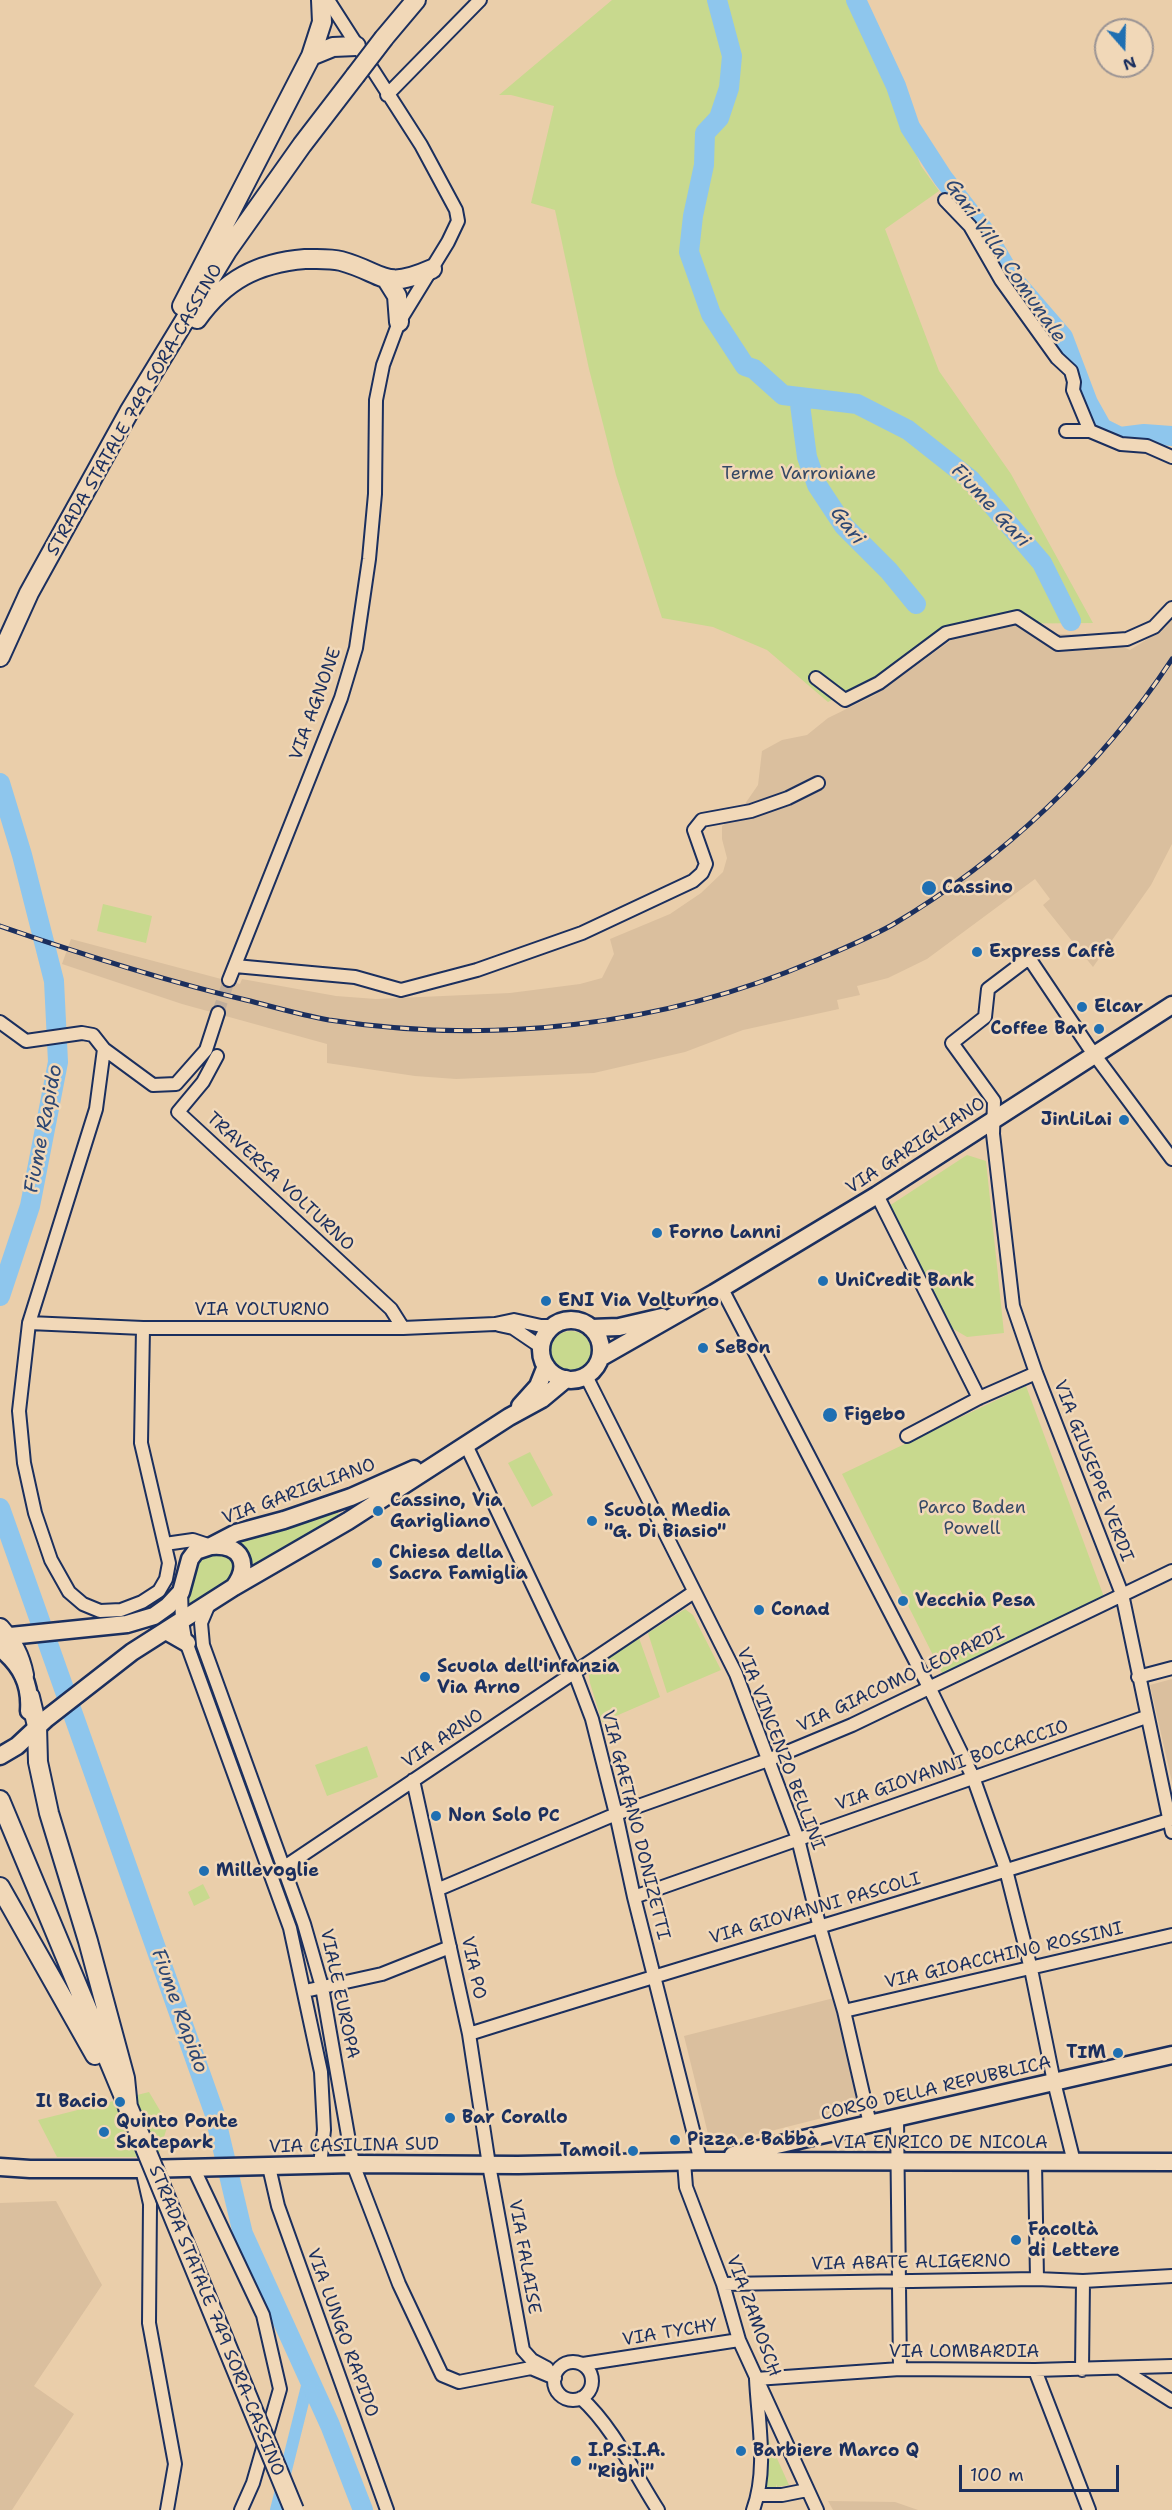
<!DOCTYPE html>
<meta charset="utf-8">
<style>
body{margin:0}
#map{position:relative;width:1172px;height:2510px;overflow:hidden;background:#eaceaa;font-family:"Shantell Sans",sans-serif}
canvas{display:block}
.north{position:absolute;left:1094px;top:18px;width:60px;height:60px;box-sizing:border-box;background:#f1d8b8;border:2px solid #9b9494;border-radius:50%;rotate:160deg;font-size:16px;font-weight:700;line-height:24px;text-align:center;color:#1b2f5e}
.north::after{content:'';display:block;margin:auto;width:21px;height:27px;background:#1f6fb2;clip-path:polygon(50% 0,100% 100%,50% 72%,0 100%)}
.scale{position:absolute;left:959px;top:2465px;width:160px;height:27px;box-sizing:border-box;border:3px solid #1b2f5e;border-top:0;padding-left:8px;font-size:18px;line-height:21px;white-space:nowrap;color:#1b2f5e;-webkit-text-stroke:4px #f1d8b8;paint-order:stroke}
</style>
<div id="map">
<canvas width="1172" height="2510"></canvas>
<div class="north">N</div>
<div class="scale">100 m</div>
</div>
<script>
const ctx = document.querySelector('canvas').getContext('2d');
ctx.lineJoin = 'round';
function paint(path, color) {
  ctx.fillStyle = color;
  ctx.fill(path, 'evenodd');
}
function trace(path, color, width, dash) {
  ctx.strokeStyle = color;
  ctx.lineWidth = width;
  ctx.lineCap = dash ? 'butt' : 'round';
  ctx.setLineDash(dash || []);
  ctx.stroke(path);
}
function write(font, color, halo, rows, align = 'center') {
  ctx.font = font + ' "Shantell Sans",sans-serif';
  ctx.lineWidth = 5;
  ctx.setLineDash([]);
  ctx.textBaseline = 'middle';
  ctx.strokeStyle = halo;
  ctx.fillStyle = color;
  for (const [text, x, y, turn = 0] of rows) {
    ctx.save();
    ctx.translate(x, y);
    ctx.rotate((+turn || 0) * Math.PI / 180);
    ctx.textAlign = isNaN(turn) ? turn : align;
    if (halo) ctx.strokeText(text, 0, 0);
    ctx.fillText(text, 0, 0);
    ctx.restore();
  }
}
paint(new Path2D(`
 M 1172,620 L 1172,844 L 1151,885 L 1093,967 L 1043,905 L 1050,899 L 1035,879 L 927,959 L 888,978 L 857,986 L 860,995 L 837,1000 L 839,1009 L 743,1030 L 685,1052 L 594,1073 L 456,1079 L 415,1076 L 327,1063 L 327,1044 L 182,1004 L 62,964 L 71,939 L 240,984 L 242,979 L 336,996 L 376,999 L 510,993 L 580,984 L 602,978 L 614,954 L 610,939 L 670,914 L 701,893 L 723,872 L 727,858 L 722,839 L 722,826 L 738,814 L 758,785 L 762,751 L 782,740 L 807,735 L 828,718 L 875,695 L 953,639 L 1009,624 L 1029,625 L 1055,634 L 1092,634 L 1130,650 L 1165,628 Z
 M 1172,1679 L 1172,1782 L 1150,1685 Z
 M 834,1998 L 862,2108 L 711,2146 L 684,2036 Z
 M 56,2201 L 102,2285 L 34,2386 L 74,2414 L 12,2510 L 0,2510 L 0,2203 Z
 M 828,2501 L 895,2502 L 918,2510 L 833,2510 Z`), '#dabf9e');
paint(new Path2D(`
 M 612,0 L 850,0 L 857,10 L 921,166 L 939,191 L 885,229 L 939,371 L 1011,474 L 1093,623 L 979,624 L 828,702 L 767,650 L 713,627 L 662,618 L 616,475 L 589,369 L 555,210 L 531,203 L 554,106 L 511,95 L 499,95 Z
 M 103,904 L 152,916 L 146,943 L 97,931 Z
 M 967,1155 L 986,1161 L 1004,1333 L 967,1337 L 950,1327 L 889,1206 Z
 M551 1351a20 20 0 1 1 40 0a20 20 0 1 1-40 0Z
 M 1026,1386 L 1104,1597 L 943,1675 L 842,1474 Z
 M 530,1452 L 553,1495 L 532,1507 L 508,1463 Z
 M 336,1510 L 338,1512 L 338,1518 L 250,1571 L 246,1551 L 235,1539 Z
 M 227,1550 L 237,1566 L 230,1580 L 189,1606 C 189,1590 187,1565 203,1556 C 209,1552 219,1552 227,1550 Z
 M 685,1609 L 693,1615 L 721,1670 L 667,1693 L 648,1633 Z
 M 639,1638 L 660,1697 L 602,1722 L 590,1683 L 588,1670 Z
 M 367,1746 L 378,1777 L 327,1796 L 315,1765 Z
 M 203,1884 L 210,1898 L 194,1906 L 188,1892 Z
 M 149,2092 L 168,2124 L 158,2157 L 57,2157 L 38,2120 Z
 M 761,2423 L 789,2485 L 777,2487 L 776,2484 L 776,2487 L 764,2488 Z`), '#c8d98e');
trace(new Path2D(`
 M 276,2510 L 309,2378`), '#8ec6ed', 12);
trace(new Path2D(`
 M 717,0 L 732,56 L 729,88 L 719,118 L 705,133 L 704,165 L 693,216 L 689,252 L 711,314 L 745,366 L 754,369 L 783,395 L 857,404 L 908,430 L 970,479 L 1042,563 L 1071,621
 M 856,0 L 896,86 L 910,127 L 943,178 L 985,232 L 1012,278 L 1063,337 L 1088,403 L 1102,428 L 1120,437 L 1144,434 L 1172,436
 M 799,397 L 807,457 L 817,485 L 844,526 L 889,571 L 916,604
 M 0,783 L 22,855 L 54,981 L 58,1062 L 30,1206 L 0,1296
 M 0,1508 L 214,2112 L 243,2234 L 330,2425 L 363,2510`), '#8ec6ed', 20);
trace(new Path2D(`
 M 218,1013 L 229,980`), '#c1ae9b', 12, [12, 6]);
const minor = new Path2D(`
 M 387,95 L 480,0
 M 945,200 L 970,226 L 1001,280 L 1057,358 L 1071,371 L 1074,382 L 1073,390 L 1090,431
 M 1066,431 L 1090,431 L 1121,444 L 1147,446 L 1172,457
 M 816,678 L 845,700 L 879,683 L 946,633 L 1017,617 L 1058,644 L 1127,639 L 1154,627 L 1172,608
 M 235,966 L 355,977 L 401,990 L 477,970 L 582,933 L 693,881 L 702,873 L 706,864 L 694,830 L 702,820 L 751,811 L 788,798 L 818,783
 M 229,980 L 341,698 L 356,648 L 369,559 L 375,494 L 376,400 L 383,365 L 399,322 L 448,242 L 458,221 L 456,210 L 421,145 L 328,0
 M 0,1022 L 26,1041 L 82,1033 L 93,1035 L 104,1049 L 153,1085 L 176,1084 L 206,1050 L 218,1013
 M 104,1049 L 96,1109 L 29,1323 L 19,1411 L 24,1463 L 35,1513 L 51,1560 L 69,1592 L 83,1604 L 100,1611 L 121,1610 L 142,1602 L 159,1591 L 166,1579 L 169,1563 L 141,1443 L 143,1328
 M 217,1056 L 203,1082 L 178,1112 L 391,1309 L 403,1328
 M 1172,1159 L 1088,1046 L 1031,961 L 1025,961 L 988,989 L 985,1017 L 952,1043 L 994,1101 L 993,1134 L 1013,1306 L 1036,1373 L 1122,1594 L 1172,1832
 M 877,1195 L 979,1398
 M 722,1289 L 930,1689 L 973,1777 L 1006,1870 L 1031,1969 L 1054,2082 L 1074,2162
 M 29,1323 L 143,1328 L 403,1328 L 495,1324 L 514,1320 L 541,1326 L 554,1326
 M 499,1325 L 513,1328 L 541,1347
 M 586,1376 L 736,1674 L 798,1839 L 820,1928 L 844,2011 L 870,2124
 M 907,1436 L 979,1398 L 1036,1373
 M 466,1445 L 575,1674 L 592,1719 L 616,1814 L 634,1897 L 701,2162
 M 165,1544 L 193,1540 L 211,1546
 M 181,1592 L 182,1621 L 185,1639 L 290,1928 L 321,2072 L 324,2130 L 320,2165
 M 209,1604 L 201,1623 L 203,1645 L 304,1924 L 322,1987 L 353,2164 L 399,2284 L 442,2375 L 459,2382 L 531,2368 L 555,2378
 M 1138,1677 L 1172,1668
 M 413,1780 L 469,2034 L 489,2165 L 523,2350 L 532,2360 L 547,2368
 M 280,1870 L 694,1592
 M 439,1889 L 616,1814 L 768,1760 L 852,1725 L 1172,1571
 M 634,1897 L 1146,1717
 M 305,1991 L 382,1974 L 450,1947
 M 844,2011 L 1172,1935
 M 469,2034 C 703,1960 938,1893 1172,1819
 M 897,2118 L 900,2369
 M 684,2162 L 686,2187 L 723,2284 L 739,2340 L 817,2510
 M 1035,2162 L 1037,2279
 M 193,2167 L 263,2315 L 280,2389 L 253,2483 L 241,2510
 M 269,2167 L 278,2206 L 387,2510
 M 142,2169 L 150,2204 L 149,2323 L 175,2464 L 167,2510
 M 723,2284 L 1037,2279 L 1083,2281 L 1172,2276
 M554 2381a19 19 0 1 1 38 0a19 19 0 1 1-38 0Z
 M 583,2364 L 739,2340
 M 1120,2368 L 1172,2401
 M 1035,2370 L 1089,2510
 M 1082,2370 L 1083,2281
 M 581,2398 C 614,2428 634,2473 658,2510
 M 758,2495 L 782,2495 L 807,2490
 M 753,2510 C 768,2470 758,2421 756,2379 L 900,2369 L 1035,2370 L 1172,2366`);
const major = new Path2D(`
 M541 1350a30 30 0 1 1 60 0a30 30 0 1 1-60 0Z
 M 591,1328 L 619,1327 L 662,1317
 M 600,1358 L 714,1293 L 877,1195 L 1172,1005
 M 520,1406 L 538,1386 L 546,1366
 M 212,1546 C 241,1544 251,1564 234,1587
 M 166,1631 L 187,1643
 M 0,1637 L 127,1624 L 154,1616 L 168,1606 L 181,1592 L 190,1559 L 196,1551 L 211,1546 L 236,1533 L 284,1520 L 351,1497 L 414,1469
 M 0,1648 C 21,1665 31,1684 29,1711
 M 0,1756 L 17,1746 L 46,1719 L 132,1652 L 234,1587 L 348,1521 L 509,1417 L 542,1399 L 566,1379
 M 733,2155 L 1172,2055
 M 0,2167 L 30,2169 L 142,2169 L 353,2164 L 518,2165 L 708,2161 L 1172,2162`);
const highway = new Path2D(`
 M 384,38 L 416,0
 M 311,56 L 333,47 L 356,46
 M 387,280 L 397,296 L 399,322
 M 182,306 L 311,56 L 322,22 L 321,0
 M 197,319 C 225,280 257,263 305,259 C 316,259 330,258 341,261 C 385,273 382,291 432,269
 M 0,657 L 29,593 L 129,412 L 227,251 L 302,145 L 355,76
 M 0,1628 C 13,1643 20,1655 24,1675
 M 30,1697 L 37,1726 L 38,1762 L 49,1813 L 88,1941 L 125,2078 L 128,2108
 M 0,1800 L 139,2133
 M 0,1887 L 95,2055`);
trace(minor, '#1b2f5e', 16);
trace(major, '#1b2f5e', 21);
trace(highway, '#1b2f5e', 22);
trace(minor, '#f1d8b8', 12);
trace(major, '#f1d8b8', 16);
trace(highway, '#f1d8b8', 18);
const rail = new Path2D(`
 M 0,926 C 81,954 162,980 246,1000 C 274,1007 301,1015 329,1020 C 492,1045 663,1026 814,961 C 840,950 867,939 892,925 C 1002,860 1102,766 1172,659`);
trace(rail, '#1b2f5e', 5);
trace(rail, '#f1d8b8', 3, [9]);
const highwayBridge = new Path2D(`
 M 355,76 L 384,38
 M 139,2133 L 294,2510`);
trace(highwayBridge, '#1b2f5e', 22, []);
trace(highwayBridge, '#f1d8b8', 18);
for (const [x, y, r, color] of [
 [929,888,8,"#1f6fb2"],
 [977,952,6,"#1f6fb2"],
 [1082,1007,6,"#1f6fb2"],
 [1099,1029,6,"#1f6fb2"],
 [1124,1120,6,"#1f6fb2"],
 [657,1233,6,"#1f6fb2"],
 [823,1281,6,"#1f6fb2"],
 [546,1301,6,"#1f6fb2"],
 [703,1348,6,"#1f6fb2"],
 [830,1415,8,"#1f6fb2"],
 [378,1511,6,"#1f6fb2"],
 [592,1521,6,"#1f6fb2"],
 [377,1563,6,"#1f6fb2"],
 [903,1601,6,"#1f6fb2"],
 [759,1610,6,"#1f6fb2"],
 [425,1677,6,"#1f6fb2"],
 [436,1816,6,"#1f6fb2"],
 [204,1871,6,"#1f6fb2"],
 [1118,2053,6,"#1f6fb2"],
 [120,2102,6,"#1f6fb2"],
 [450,2118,6,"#1f6fb2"],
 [104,2132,6,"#1f6fb2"],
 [675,2140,6,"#1f6fb2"],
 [633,2151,6,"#1f6fb2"],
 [1016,2240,6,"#1f6fb2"],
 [741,2451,6,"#1f6fb2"],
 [576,2461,6,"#1f6fb2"]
]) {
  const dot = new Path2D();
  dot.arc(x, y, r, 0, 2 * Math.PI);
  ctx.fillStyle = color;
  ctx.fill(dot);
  trace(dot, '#f1d8b8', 2);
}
write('18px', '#1b2f5e', '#f1d8b8', [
 ["STRADA STATALE 749 SORA-CASSINO",135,410,-60],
 ["VIA AGNONE",316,704,-70],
 ["VIA GARIGLIANO",916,1146,-33],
 ["TRAVERSA VOLTURNO",280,1182,43],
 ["VIA VOLTURNO",262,1310],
 ["VIA GIUSEPPE VERDI",1093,1471,69],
 ["VIA GARIGLIANO",299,1492,-20],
 ["VIA GIACOMO LEOPARDI",901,1680,-25],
 ["VIA ARNO",443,1739,-33],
 ["VIA VINCENZO BELLINI",780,1749,69],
 ["VIA GIOVANNI BOCCACCIO",952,1766,-19],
 ["VIA GAETANO DONIZETTI",635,1825,76],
 ["VIA GIOVANNI PASCOLI",815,1909,-16],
 ["VIA GIOACCHINO ROSSINI",1004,1956,-13],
 ["VIA PO",473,1968,78],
 ["VIALE EUROPA",339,1994,78],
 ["CORSO DELLA REPUBBLICA",936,2089,-13],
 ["VIA ENRICO DE NICOLA",940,2143],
 ["VIA CASILINA SUD",354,2146,-1],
 ["VIA FALAISE",524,2257,80],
 ["VIA ABATE ALIGERNO",911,2263,-1],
 ["VIA ZAMOSCH",753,2316,70],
 ["STRADA STATALE 749 SORA-CASSINO",216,2321,68],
 ["VIA LUNGO RAPIDO",342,2333,70],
 ["VIA TYCHY",670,2333,-9],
 ["VIA LOMBARDIA",964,2352]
]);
write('18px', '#354865', '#f1d8b8', [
 ["Terme Varroniane",799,474],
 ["Parco Baden",972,1508],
 ["Powell",972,1529]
]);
write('bold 18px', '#1b2f5e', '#f1d8b8', [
 ["Cassino",942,888],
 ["Express Caffè",989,952],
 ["Elcar",1094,1007],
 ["Coffee Bar",1087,1029,"right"],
 ["JinLiLai",1112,1120,"right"],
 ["Forno Lanni",669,1233],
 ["UniCredit Bank",835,1281],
 ["ENI Via Volturno",558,1301],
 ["SeBon",715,1348],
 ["Figebo",844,1415],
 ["Cassino, Via",390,1501],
 ["Garigliano",390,1522],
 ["Scuola Media",604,1511],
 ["\"G. Di Biasio\"",604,1532],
 ["Chiesa della",389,1553],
 ["Sacra Famiglia",389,1574],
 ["Vecchia Pesa",915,1601],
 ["Conad",771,1610],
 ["Scuola dell'infanzia",437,1667],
 ["Via Arno",437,1688],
 ["Non Solo PC",448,1816],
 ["Millevoglie",216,1871],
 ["TIM",1106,2053,"right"],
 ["Il Bacio",108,2102,"right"],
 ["Bar Corallo",462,2118],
 ["Quinto Ponte",116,2122],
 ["Skatepark",116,2143],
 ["Pizza e Babbà",687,2140],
 ["Tamoil",621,2151,"right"],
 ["Facoltà",1028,2230],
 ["di Lettere",1028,2251],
 ["I.P.S.I.A.",588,2451],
 ["\"Righi\"",588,2472],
 ["Barbiere Marco Q",753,2451]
], 'left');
write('italic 20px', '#2c4673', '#f1d8b8', [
 ["Gari Villa Comunale",1005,261,55],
 ["Fiume Gari",990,506,47],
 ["Gari",847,526,52],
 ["Fiume Rapido",44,1129,-79],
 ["Fiume Rapido",179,2011,70]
]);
</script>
